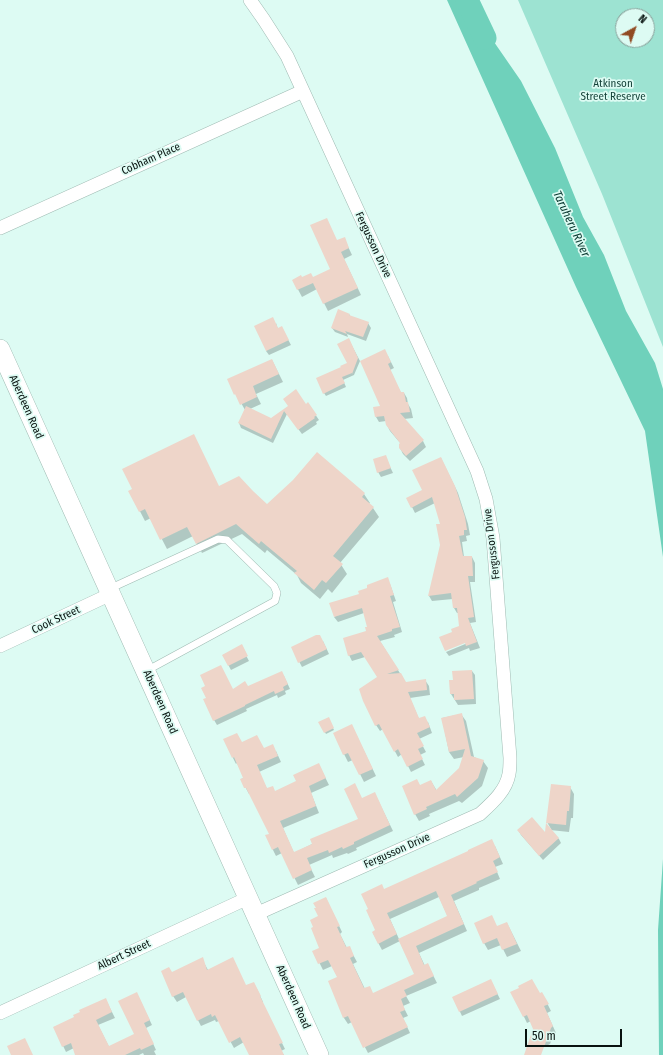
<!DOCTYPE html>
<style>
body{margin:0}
#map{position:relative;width:663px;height:1055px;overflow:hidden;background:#ddfbf3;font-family:"Fira Sans Condensed",sans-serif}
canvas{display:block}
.north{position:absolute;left:615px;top:8px;width:40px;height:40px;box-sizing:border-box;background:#ddfbf3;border:1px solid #889e98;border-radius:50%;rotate:40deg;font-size:11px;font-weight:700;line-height:16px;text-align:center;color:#08120f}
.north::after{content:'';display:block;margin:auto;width:14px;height:18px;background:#914b23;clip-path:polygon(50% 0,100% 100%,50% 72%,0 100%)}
.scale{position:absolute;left:525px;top:1029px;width:97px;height:18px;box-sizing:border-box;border:2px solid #08120f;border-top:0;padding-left:5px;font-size:12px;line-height:14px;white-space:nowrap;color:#08120f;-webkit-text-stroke:3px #ddfbf3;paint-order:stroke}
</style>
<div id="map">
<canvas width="663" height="1055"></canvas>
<div class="north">N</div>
<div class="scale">50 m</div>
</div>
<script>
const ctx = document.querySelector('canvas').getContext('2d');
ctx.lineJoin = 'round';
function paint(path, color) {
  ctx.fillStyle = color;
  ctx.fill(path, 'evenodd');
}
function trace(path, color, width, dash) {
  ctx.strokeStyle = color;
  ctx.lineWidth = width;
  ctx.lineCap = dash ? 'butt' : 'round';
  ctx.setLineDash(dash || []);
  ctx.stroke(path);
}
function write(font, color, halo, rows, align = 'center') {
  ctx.font = font + ' "Fira Sans Condensed",sans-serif';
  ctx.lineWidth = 3.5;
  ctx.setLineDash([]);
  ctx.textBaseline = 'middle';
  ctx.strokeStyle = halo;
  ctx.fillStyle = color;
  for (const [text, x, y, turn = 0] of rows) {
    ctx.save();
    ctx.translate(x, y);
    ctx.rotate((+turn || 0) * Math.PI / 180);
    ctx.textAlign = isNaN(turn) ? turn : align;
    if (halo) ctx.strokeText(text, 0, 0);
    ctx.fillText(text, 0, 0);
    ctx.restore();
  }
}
paint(new Path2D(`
 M 518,0 L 663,0 L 663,347 L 602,194 ZM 623,16 L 647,16 L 647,40 L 623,40 Z`), '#9de3d2');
paint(new Path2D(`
 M 447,0 L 465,0 L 521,81 L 555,148 L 583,217 L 604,255 L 626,311 L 655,363 L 663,389 L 663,557 L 645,431 L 576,287 Z
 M 663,859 L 663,1055 L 659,1055 L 658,930 Z`), '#6fd1bb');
paint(new Path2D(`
 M 344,238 L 352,255 L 344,259 L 361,295 L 328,311 L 317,289 L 302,297 L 293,280 L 302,278 L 313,278 L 332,269 L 337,241 Z
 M 349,314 L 351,317 L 368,323 L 371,328 L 366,341 L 347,334 L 348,337 L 335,332 L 332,328 Z
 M 276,323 L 278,329 L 284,332 L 291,345 L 269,355 L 266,351 Z
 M 350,342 L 360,361 L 354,375 L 343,380 L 346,387 L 326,396 L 324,393 L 342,367 L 348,363 Z
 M 388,356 L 394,368 L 390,370 L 401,393 L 404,393 L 407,398 L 408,404 L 411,409 L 413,418 L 404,419 L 423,441 L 426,447 L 410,461 L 403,454 L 400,448 L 401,444 L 390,431 L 387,425 L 386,421 L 379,422 L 376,417 L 381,407 Z
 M 272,360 L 283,382 L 256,394 L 261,404 L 250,409 L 271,420 L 289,407 L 306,405 L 308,404 L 319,420 L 316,422 L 317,424 L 302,434 L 287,414 L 273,443 L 241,428 L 239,423 L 245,410 L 240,401 Z
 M 385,456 L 393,473 L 381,477 L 378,472 Z
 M 441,458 L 458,493 L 468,524 L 470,535 L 466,536 L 467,541 L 462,542 L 464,557 L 472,557 L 475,563 L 475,582 L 470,582 L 476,622 L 470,623 L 480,648 L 470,651 L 469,648 L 449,656 L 446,652 L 470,642 L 454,633 L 461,627 L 458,613 L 457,613 L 454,608 L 453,599 L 432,601 L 429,596 L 441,545 L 442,524 L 435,503 L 415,513 L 408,499 L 423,491 Z
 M 219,487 L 267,506 L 364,494 L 370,503 L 369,504 L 373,508 L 379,517 L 340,563 L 347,574 L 332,593 L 328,589 L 320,599 L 301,583 L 297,575 L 267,550 L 265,553 L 242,534 L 202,553 L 193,536 L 167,549 L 151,518 L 145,521 L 130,492 Z
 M 390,584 L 396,601 L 393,602 L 402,632 L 394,635 L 395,637 L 380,641 L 406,683 L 425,680 L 429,686 L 430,695 L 410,698 L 419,719 L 428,722 L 432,733 L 419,739 L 426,752 L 420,755 L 425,765 L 411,772 L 402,754 L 398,757 L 383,729 L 380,731 L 376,725 L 378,677 L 365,657 L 352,661 L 349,655 L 367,631 L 368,627 L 364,613 L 338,622 L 334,617 Z
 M 323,641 L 329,654 L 302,667 L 292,648 Z
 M 241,646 L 249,661 L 231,670 L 223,655 Z
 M 472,671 L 475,675 L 476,704 L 458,705 L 451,694 L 454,681 Z
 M 284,676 L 290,689 L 285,691 L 286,694 L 278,698 L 277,695 L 246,709 L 247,711 L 217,725 L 214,720 L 232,690 L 248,688 Z
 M 461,714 L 466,721 L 474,757 L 483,761 L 488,768 L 482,786 L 462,803 L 459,801 L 429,814 L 430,816 L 419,821 L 415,814 L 420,786 L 431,781 L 437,791 L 460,769 L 464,757 L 454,759 L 449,752 L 442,718 Z
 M 328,718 L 334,730 L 326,734 L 320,723 Z
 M 355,732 L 376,776 L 364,782 L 353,760 L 348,762 L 344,754 Z
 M 241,743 L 276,751 L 281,762 L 259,772 L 267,789 L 275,792 L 322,771 L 329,785 L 311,793 L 319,813 L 283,828 L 294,853 L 360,820 L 362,799 L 378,800 L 393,831 L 356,848 L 357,850 L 348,854 L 347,853 L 333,858 L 332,855 L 309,865 L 315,877 L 298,885 L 282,853 L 276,856 L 273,850 L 267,836 L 270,834 L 250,794 L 249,794 L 241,779 L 244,778 L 237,763 L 236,764 L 233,758 Z
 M 570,787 L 574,794 L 573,818 L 571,818 L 569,832 L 550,830 L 559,839 L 561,843 L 543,860 L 521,835 L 518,830 L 546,834 L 551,829 L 547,822 Z
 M 495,846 L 503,864 L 495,867 L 500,879 L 479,888 L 479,890 L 454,901 L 467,931 L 419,953 L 425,966 L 431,971 L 437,983 L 406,996 L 410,1003 L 403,1006 L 408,1016 L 403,1018 L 410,1033 L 368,1053 L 352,1022 L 348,1024 L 344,1018 L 338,978 L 332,966 L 323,970 L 314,952 L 321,948 L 314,927 L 326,898 L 342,932 L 340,934 L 347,948 L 349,947 L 357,962 L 353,964 L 365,989 L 373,994 L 415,975 L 400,941 L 382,950 L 373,933 L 377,931 L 384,890 ZM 439,897 L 448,917 L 399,939 L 390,919 Z
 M 507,923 L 521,951 L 507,957 L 501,945 L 488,950 L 484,943 L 497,927 Z
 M 202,959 L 208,970 L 246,986 L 257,989 L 263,1002 L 262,1003 L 285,1049 L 281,1051 L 284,1055 L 250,1055 L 244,1042 L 234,1048 L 219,1021 L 216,1022 L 215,1020 L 201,1026 L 186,997 L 177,1002 L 173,996 L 172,973 Z
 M 493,985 L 500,999 L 462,1016 L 453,997 Z
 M 512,992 L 540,995 L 545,999 L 551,1011 L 547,1013 L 556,1033 L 554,1034 L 550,1044 L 538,1050 L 541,1055 L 525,1055 L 535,1028 L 531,1021 L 527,1023 Z
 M 139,998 L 152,1025 L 146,1028 L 156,1050 L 154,1051 L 156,1055 L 144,1055 L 143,1053 L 139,1055 L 76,1055 L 74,1048 L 66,1052 L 54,1027 L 108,1004 L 115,1018 L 98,1025 L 109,1047 L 136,1035 Z`), '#0003');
trace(new Path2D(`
 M 467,0 L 485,38`), '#6fd1bb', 23);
paint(new Path2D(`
 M 327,218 L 337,240 L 345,237 L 349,248 L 341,252 L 358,288 L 323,304 L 313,283 L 297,290 L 292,280 L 301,275 L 302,277 L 311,273 L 313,277 L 330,269 L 310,225 Z
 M 338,309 L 350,314 L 349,315 L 369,322 L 363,337 L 345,331 L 347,334 L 331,328 Z
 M 273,317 L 278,328 L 282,326 L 289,340 L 266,351 L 254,326 Z
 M 349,338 L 358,358 L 352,374 L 352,373 L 342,377 L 345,383 L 323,394 L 316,378 L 341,367 L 340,366 L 347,363 L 337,344 Z
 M 385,349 L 391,362 L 388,364 L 401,392 L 404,392 L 406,402 L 408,402 L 410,412 L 400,413 L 424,440 L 406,456 L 399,448 L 399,444 L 400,443 L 386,425 L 384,416 L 375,417 L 373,407 L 380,406 L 360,361 Z
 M 272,359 L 279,374 L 253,386 L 257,397 L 240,405 L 235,394 L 234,395 L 227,379 Z
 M 296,389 L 306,404 L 308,402 L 317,415 L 314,417 L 315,418 L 298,430 L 284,411 L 271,439 L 238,423 L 246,406 L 271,418 L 288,406 L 283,399 Z
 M 194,434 L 219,486 L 239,476 L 253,491 L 267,504 L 293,480 L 317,452 L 365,493 L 362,497 L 374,507 L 333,556 L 343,564 L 326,583 L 322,580 L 314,590 L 294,573 L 297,571 L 261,541 L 259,544 L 236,524 L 196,544 L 187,527 L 160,540 L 145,509 L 139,512 L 128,491 L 132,489 L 122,469 Z
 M 386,455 L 391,468 L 377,473 L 373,459 Z
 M 441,457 L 455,486 L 465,517 L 467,530 L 464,530 L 464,535 L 459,536 L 463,556 L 472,556 L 473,576 L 468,576 L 474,617 L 468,618 L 477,642 L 466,646 L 465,643 L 445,651 L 439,637 L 452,632 L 451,629 L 459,626 L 457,608 L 453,608 L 451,593 L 428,596 L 440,545 L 436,524 L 440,524 L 432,497 L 411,508 L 406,498 L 422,490 L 412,470 Z
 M 388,577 L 394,595 L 390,596 L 400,627 L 392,629 L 392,631 L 377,636 L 399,670 L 387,674 L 401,673 L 406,682 L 426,679 L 427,690 L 408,692 L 419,718 L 425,716 L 430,727 L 417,733 L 424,746 L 418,749 L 423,759 L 407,767 L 398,749 L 394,752 L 379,724 L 375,726 L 363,701 L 359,689 L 377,677 L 361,652 L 348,656 L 343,638 L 366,631 L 365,627 L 367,627 L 362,608 L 334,617 L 329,603 L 359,594 L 358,591 L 367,588 L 367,585 Z
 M 316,635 L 320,635 L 327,649 L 298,663 L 291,647 Z
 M 242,644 L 248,656 L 228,666 L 222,655 Z
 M 221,665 L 233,689 L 245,681 L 248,686 L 282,671 L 288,684 L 283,687 L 284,690 L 275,694 L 274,691 L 245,705 L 245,706 L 213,721 L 203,699 L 206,698 L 201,688 L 205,686 L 200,675 Z
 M 472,670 L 474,699 L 454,700 L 454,694 L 450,694 L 449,680 L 453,680 L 452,671 Z
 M 462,713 L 471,756 L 484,760 L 478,778 L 457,797 L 455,794 L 426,807 L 427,809 L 414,815 L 402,786 L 417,779 L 420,785 L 431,780 L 436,790 L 459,768 L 465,749 L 449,752 L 441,718 Z
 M 329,717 L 334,728 L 324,733 L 318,722 Z
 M 352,724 L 373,769 L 359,775 L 348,753 L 343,755 L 333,733 Z
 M 237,733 L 242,742 L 257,735 L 264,748 L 273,744 L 278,756 L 257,765 L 267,788 L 273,786 L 275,791 L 296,781 L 293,775 L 319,763 L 326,778 L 309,786 L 316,806 L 280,821 L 294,852 L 312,844 L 310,839 L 358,819 L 344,789 L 355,783 L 362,798 L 375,792 L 390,825 L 354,842 L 354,844 L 343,849 L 342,847 L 329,853 L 328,850 L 307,858 L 312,870 L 293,879 L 278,847 L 272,850 L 265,835 L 269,834 L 246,788 L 244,788 L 240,779 L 243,778 L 234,757 L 232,758 L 223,739 Z
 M 551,784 L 571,786 L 569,811 L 567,811 L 566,825 L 546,823 Z
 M 532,817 L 545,832 L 546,823 L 559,838 L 539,856 L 517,830 Z
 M 492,839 L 500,857 L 493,861 L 498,872 L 476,882 L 477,883 L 451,895 L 464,924 L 416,946 L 424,965 L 428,963 L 434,976 L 404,990 L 407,996 L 401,999 L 405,1010 L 400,1012 L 408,1027 L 363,1048 L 348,1016 L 343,1018 L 328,981 L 337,977 L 328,960 L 318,964 L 312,951 L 319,948 L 311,928 L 313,927 L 310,920 L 318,916 L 314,908 L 316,908 L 313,903 L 326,897 L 340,926 L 337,927 L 346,947 L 350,946 L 354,956 L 350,958 L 364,988 L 370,986 L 373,993 L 414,974 L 398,939 L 447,916 L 436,891 L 387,913 L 397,934 L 378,944 L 372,932 L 375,930 L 366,910 L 368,909 L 361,894 L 382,884 L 384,889 L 468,851 L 468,850 Z
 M 492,915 L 497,926 L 507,922 L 517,944 L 502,950 L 497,938 L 483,944 L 474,923 Z
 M 203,957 L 207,970 L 233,957 L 246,985 L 254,982 L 261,996 L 260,996 L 283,1043 L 279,1044 L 284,1055 L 249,1055 L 240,1037 L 229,1043 L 215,1015 L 212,1017 L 211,1014 L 197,1021 L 183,992 L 172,997 L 161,971 L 169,967 L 172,972 Z
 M 491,979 L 498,994 L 459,1012 L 452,997 Z
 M 532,979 L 540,993 L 542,992 L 549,1004 L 544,1006 L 553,1026 L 551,1028 L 541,1055 L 524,1055 L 533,1029 L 527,1015 L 523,1017 L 510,992 L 519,988 L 518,986 Z
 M 137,992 L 150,1020 L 144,1023 L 154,1044 L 141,1050 L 140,1048 L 125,1055 L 75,1055 L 71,1043 L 62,1047 L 53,1027 L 74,1017 L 73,1015 L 80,1012 L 79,1010 L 106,998 L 112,1012 L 96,1020 L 109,1046 L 134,1034 L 118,1001 Z
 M 25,1038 L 33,1055 L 11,1055 L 7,1046 Z`), '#eed5c9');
const lane = new Path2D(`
 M 109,589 L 218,539 L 227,540 L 274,586 L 277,593 L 275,601 L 146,671`);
const street = new Path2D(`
 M 250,0 L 264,20 L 287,56 L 477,471 L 486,499 L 493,538 L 510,758 C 510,764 510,769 509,774 C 506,791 492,803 480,814 L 256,914
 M 0,228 L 303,91
 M 0,646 L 111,594
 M 0,1013 L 248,898`);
const secondary = new Path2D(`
 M 0,349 L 319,1055`);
trace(lane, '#9ebab2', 8);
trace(street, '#9ebab2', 14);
trace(secondary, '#9ebab2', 20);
trace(lane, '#fff', 7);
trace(street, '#fff', 13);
trace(secondary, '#fff', 19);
write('11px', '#154239', '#ddfbf3', [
 ["Atkinson",613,84],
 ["Street Reserve",613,97]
]);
write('11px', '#08120f', '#ddfbf3', [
 ["Cobham Place",151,159,-24],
 ["Fergusson Drive",373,245,65],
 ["Aberdeen Road",26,407,66],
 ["Fergusson Drive",492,544,-97],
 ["Cook Street",56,620,-25],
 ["Aberdeen Road",160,702,66],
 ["Fergusson Drive",397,851,-24],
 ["Albert Street",124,955,-25],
 ["Aberdeen Road",293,997,66]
]);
write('italic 12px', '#0b3931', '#ddfbf3', [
 ["Taruheru River",571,224,65]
]);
</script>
